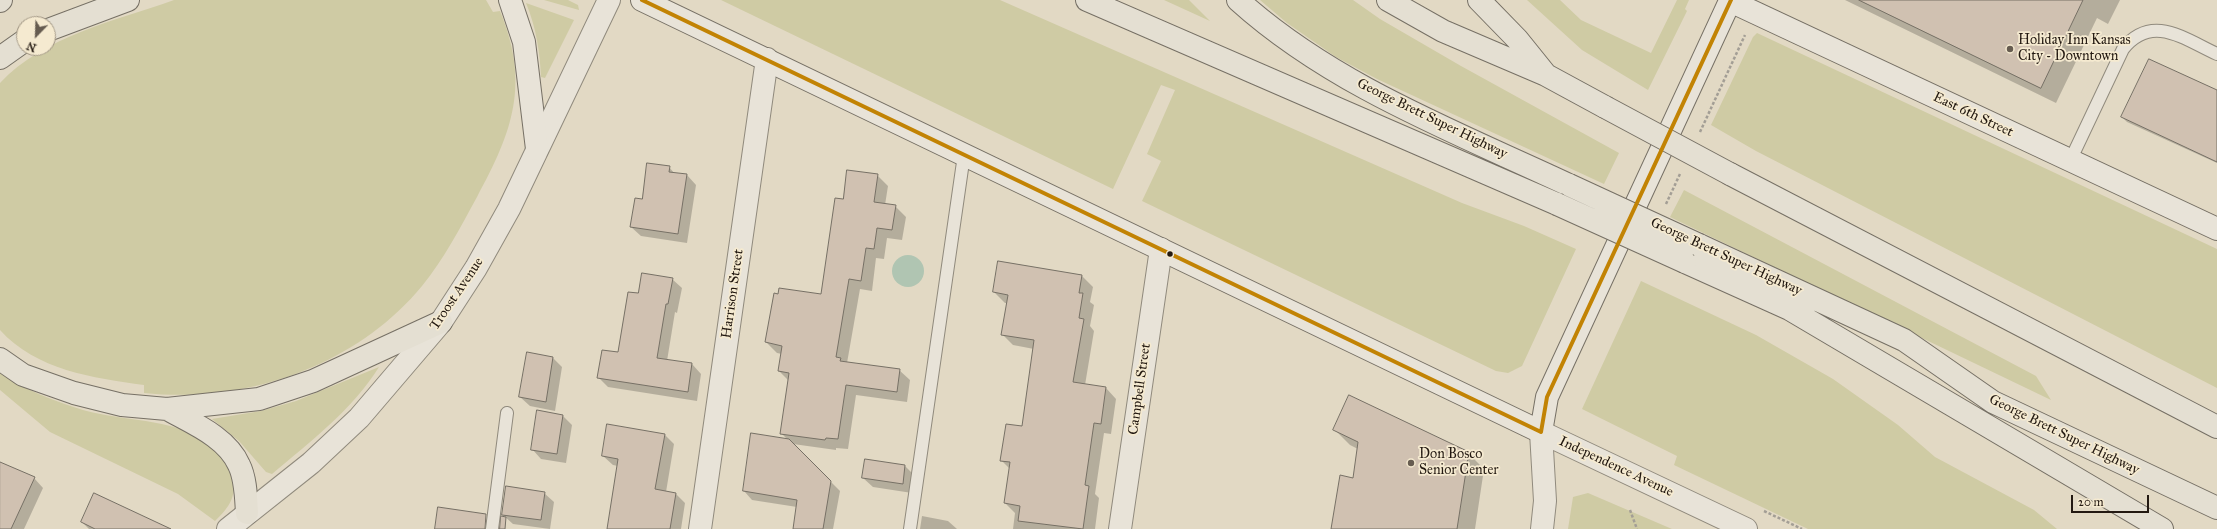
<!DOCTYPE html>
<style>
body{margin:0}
#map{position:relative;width:2217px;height:529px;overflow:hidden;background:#e2d9c4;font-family:"IM FELL Great Primer",serif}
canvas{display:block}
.north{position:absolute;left:16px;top:16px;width:40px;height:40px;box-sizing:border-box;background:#f5ead0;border:1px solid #a19684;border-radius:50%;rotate:203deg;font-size:11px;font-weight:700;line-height:16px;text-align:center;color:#231911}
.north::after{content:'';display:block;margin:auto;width:14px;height:18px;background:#665c50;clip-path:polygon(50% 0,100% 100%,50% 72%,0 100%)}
.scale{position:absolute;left:2071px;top:495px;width:78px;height:18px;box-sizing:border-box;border:2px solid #231911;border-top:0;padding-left:5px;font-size:12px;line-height:14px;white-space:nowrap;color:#231911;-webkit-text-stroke:3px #f5ead0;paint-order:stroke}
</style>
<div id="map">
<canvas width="2217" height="529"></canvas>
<div class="north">N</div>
<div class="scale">20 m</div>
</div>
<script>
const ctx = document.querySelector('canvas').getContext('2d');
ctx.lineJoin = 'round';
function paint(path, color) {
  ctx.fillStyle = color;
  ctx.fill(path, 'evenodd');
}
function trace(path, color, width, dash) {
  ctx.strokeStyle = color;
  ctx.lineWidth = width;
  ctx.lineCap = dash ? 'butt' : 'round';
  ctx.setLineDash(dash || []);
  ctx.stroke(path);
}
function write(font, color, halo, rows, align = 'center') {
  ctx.font = font + ' "IM FELL Great Primer",serif';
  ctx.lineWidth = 3.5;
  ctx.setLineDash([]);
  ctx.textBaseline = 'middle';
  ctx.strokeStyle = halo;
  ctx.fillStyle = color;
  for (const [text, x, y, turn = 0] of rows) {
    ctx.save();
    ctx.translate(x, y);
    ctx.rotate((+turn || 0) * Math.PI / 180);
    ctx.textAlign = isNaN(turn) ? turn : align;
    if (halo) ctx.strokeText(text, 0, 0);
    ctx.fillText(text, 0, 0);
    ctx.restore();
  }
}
paint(new Path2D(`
 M 174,0 L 486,0 L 493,12 L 500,11 C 530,84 513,131 477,197 C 460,228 444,259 422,286 C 356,366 246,404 144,393 L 144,385 C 93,378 36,370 0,330 L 0,83 C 44,36 115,21 174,0 Z
 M 544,0 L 568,0 L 578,5 L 579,10 Z
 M 721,0 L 1000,0 L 1462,203 L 1524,226 L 1576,249 L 1522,366 L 1508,373 L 1496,371 L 1142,201 L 1161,161 L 1147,154 L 1175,90 L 1161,85 L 1113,189 Z
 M 1164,0 L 1189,0 L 1210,21 Z
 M 1260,0 L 1353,0 L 1380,19 L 1461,66 L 1619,153 L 1604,184 L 1377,79 L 1336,57 L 1287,23 Z
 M 1527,0 L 1560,0 L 1581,20 L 1651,53 L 1677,0 L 1689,0 L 1685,9 L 1687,11 L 1648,90 L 1582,50 Z
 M 526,3 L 574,20 L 545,78 L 541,77 C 540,52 536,27 526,3 Z
 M 1757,33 L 2217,249 L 2217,388 L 1756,151 L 1711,125 L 1753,37 Z
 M 1684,190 L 2036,376 L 2051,400 L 1670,217 Z
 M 1641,281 L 1756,335 L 1833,379 L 1898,425 L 1935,457 L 2034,510 L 2057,529 L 1808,529 L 1674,465 L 1677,456 L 1582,409 Z
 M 379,367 C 353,409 310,442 272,474 L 266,472 L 239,441 L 212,419 L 261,411 L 296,401 Z
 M 0,373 C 25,390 54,401 83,410 C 134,425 207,414 231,474 C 239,494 229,508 215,521 L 178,494 L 50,432 L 0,390 Z
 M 1588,493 L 1672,529 L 1568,529 L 1573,497 Z`), '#cfcba4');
paint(new Path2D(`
 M892 271a16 16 0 1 1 32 0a16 16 0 1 1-32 0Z`), '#b0c5b2');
paint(new Path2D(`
 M 1845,0 L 2120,0 L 2108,24 L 2097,18 L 2056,103 Z
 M 2217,91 L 2217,163 L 2127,122 L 2122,117 Z
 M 669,167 L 675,174 L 687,175 L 696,185 L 687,243 L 641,236 L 631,227 Z
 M 877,175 L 888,186 L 885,205 L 895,206 L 906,217 L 902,240 L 887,238 L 884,259 L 876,258 L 872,291 L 860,289 L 847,363 L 899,370 L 910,380 L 907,402 L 856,395 L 848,449 L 836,448 L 836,450 L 793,444 L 840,491 L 833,529 L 794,529 L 797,507 L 752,500 L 744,491 L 787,439 L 781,433 L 789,381 L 779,371 L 782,354 L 777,353 L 766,342 L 822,296 L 844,200 Z
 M 999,262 L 1082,276 L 1093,287 L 1090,302 L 1094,305 L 1090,326 L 1094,331 L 1085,385 L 1106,388 L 1116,399 L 1111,434 L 1104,433 L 1095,494 L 1099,498 L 1095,529 L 1013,529 L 1015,513 L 1005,503 L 1010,469 L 1001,460 L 1022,427 L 1034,349 L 1013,345 L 1002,334 L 1008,303 L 1005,303 L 994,292 Z
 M 672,279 L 682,288 L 677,313 L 675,312 L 667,361 L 692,364 L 701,374 L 697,401 L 608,387 L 599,378 L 619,354 L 639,294 Z
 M 528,353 L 553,358 L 562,367 L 555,411 L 530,406 L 520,397 Z
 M 538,412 L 563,416 L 572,425 L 566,463 L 541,459 L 532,449 Z
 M 1334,429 L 1468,453 L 1484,469 L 1475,529 L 1332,529 L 1354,479 L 1358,449 L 1350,445 Z
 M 665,435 L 674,444 L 666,492 L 675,493 L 685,503 L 681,529 L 608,529 L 618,466 L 613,465 L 603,456 Z
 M 905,466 L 914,475 L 912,493 L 873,487 L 863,478 Z
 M 0,477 L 34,478 L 43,488 L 24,529 L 0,529 Z
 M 544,493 L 554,502 L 550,529 L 513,524 L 503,515 Z
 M 922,516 L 948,521 L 957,529 L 920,529 Z
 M 82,522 L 155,529 L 89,529 Z`), '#0003');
const building = new Path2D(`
 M 1859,0 L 2083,0 L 2041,88 Z
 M 2149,59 L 2217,90 L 2217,162 L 2121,117 Z
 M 647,163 L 670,166 L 669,172 L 687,174 L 678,234 L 630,227 L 635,198 L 642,199 Z
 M 847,170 L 878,174 L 874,202 L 896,205 L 892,230 L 877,228 L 874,249 L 866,248 L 861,281 L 849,279 L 836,357 L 841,358 L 840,361 L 900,369 L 897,392 L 846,385 L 838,439 L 826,438 L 825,440 L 780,434 L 789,373 L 778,371 L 782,346 L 765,342 L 774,293 L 778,294 L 779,288 L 821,294 L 835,198 L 843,199 Z
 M 998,261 L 1082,275 L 1079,293 L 1083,293 L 1079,318 L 1084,319 L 1073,382 L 1106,387 L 1101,424 L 1094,423 L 1085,485 L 1089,486 L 1083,529 L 1018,521 L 1020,506 L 1004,503 L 1010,462 L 1000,461 L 1006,424 L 1022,426 L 1034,340 L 1001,335 L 1008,295 L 993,292 Z
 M 642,273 L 673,278 L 668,304 L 666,304 L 657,358 L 692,363 L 688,392 L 597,378 L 602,350 L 618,352 L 628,292 L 638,293 Z
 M 527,352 L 553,357 L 546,402 L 519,397 Z
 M 1349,395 L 1469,452 L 1457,529 L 1331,529 L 1340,475 L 1353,478 L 1358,442 L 1333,430 Z
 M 537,410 L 563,415 L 557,454 L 531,450 Z
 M 607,424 L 665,434 L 655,489 L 676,493 L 670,529 L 607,529 L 618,459 L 602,456 Z
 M 751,433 L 789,439 L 831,481 L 823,529 L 793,529 L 797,500 L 743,491 Z
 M 865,459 L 905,465 L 903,484 L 862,478 Z
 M 0,462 L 35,477 L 11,529 L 0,529 Z
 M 506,486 L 545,492 L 541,520 L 502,515 Z
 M 94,493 L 171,529 L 95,529 L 81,522 Z
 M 438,507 L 486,514 L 485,529 L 435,529 Z
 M 501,516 L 506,517 L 505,529 L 500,529 Z`);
paint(building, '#d0c1b1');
trace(building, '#767065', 1);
const service = new Path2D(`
 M 2070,161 L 2123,49 C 2152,13 2184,39 2217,54
 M 492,529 L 507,413
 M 910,529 L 964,155`);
const minor = new Path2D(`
 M 1541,432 L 1545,501 L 1542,529
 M 228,529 L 311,463 L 359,418 L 441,322 L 476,268 L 509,209 L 609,0
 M 700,529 L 767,59
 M 1120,529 L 1161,249`);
const tertiary = new Path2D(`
 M 1541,432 L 1746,529`);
const secondary = new Path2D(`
 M 510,0 L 524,42 L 537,149
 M 642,0 L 1541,432 L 1547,397 L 1730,1 L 2217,229`);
const motorway = new Path2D(`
 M 1087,0 L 1557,204
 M 1238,0 C 1332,85 1456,132 1569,185
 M 1388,0 L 1443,31 L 1546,75
 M 1479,0 L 1517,39 L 1546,75 L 1605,107
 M 0,1 L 1,0
 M 48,30 L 128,0
 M 0,58 L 24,41
 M 1730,174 L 2217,427
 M 1699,245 L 1904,340 L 1993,402 L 2217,508
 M 1685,262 L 1805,316
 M 1791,310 L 2162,529
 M 0,359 L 23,375 L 74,393 L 122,405 L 167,409 L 259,399 L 313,381 L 441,322
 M 167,409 C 192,423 227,437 239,465 C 246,479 246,498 247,513`);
trace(service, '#908a7d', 14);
trace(minor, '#908a7d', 24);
trace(tertiary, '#908a7d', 24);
trace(secondary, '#767065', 24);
trace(motorway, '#767065', 24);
trace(new Path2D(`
 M 1700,132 L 1745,35
 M 1666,204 L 1680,174
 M 1630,510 L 1637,529
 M 1764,511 L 1802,529`), '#a39e95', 2.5, [3, 2]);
trace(service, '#e8e3d8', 12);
trace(minor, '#e8e3d8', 22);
trace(tertiary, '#e8e3d8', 22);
trace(secondary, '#e8e3d8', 22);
trace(motorway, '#e4dfd2', 22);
const motorwayBridge = new Path2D(`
 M 1605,107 L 1730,174
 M 1569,185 L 1699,245
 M 1557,204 L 1685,262`);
trace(motorwayBridge, '#767065', 24, []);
trace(motorwayBridge, '#e4dfd2', 22);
trace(new Path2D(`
 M 642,0 L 1541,432
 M 1541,432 L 1547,397 L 1731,0`), '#c28304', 4);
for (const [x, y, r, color] of [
 [2010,49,4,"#665c50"],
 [1170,254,3.5,"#231911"],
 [1411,463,4,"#665c50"]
]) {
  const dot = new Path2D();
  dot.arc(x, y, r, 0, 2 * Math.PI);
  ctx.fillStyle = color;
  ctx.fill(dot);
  trace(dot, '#f5ead0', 1.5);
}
write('14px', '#231911', '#f5ead0', [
 ["Holiday Inn Kansas",2018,41],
 ["City - Downtown",2018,57],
 ["Don Bosco",1419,455],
 ["Senior Center",1419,471]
], 'left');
write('14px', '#231911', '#f5ead0', [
 ["East 6th Street",1973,115,25],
 ["George Brett Super Highway",1432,119,26],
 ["George Brett Super Highway",1726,257,25],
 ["Troost Avenue",457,294,-56],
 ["Harrison Street",733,294,-82],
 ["Campbell Street",1140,389,-82],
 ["George Brett Super Highway",2064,435,26],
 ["Independence Avenue",1616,467,25]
]);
</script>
